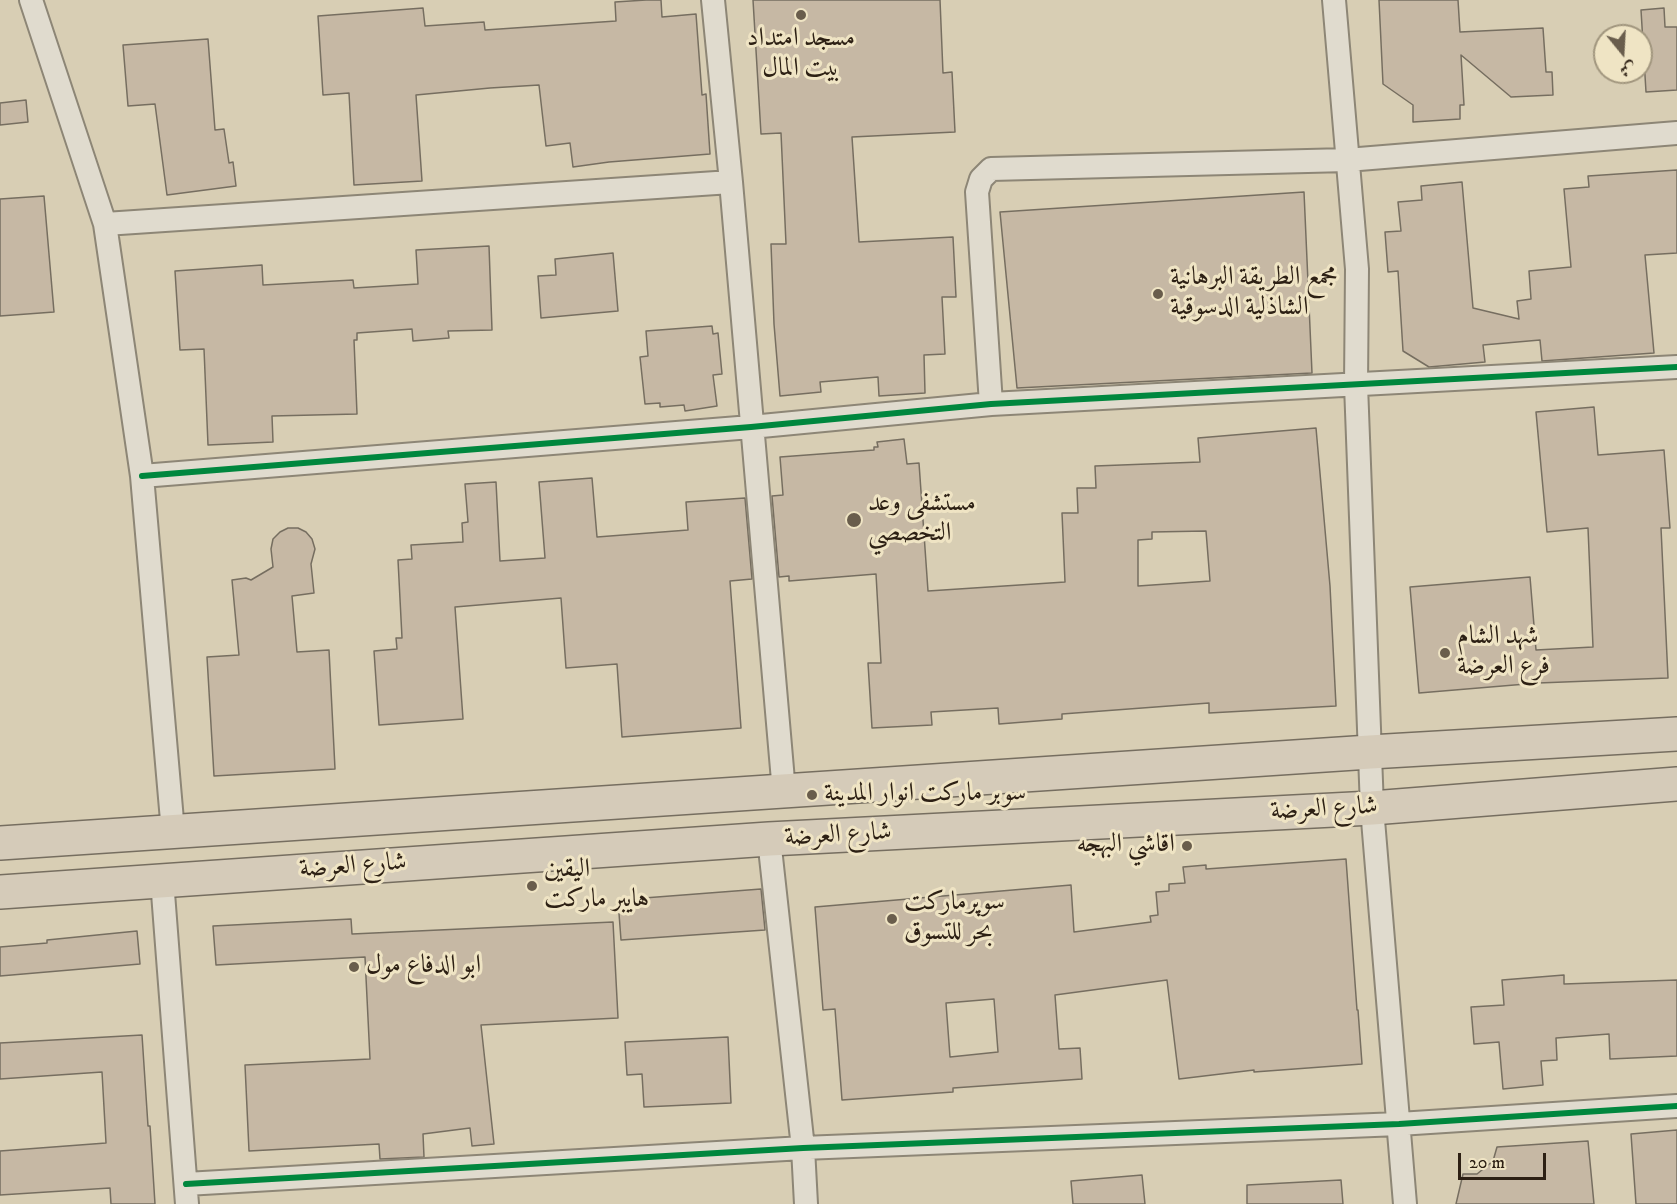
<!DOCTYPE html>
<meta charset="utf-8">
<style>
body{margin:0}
#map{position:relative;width:1677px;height:1204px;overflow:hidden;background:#d8ceb4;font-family:"IM FELL DW Pica",Amiri,serif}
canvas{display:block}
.north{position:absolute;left:1593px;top:24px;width:60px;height:60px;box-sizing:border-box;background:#efe4c4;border:2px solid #a1967e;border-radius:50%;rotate:162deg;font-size:16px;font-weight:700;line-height:24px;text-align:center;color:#2d2014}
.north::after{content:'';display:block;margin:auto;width:21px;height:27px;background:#695d4c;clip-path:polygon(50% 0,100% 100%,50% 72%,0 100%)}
.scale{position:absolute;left:1458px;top:1153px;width:88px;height:27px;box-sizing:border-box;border:3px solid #2d2014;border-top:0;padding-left:8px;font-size:18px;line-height:21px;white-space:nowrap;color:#2d2014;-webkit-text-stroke:4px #efe4c4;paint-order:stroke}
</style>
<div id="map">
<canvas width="1677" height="1204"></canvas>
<div class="north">ش</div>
<div class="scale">20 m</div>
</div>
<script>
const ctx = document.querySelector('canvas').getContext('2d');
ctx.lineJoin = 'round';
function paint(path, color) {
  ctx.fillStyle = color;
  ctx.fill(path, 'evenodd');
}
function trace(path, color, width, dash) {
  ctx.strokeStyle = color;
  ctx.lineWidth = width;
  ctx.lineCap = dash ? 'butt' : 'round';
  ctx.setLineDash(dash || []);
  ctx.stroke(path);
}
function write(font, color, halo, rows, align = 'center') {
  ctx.font = font + ' "IM FELL DW Pica",Amiri,serif';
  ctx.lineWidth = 6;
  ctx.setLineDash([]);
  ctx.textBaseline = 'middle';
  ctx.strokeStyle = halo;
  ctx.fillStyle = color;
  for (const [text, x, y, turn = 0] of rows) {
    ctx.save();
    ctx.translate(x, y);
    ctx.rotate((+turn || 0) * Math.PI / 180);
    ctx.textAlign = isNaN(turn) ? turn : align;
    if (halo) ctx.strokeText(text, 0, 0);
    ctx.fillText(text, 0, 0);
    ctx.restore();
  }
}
const building = new Path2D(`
 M 646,0 L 661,0 L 662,17 L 696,14 L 702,95 L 706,94 L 710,154 L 609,162 L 573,167 L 570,143 L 546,146 L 539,85 L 490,88 L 416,95 L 422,181 L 354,185 L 349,93 L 323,95 L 318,16 L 423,8 L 425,26 L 484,22 L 485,30 L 616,21 L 615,2 Z
 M 753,0 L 940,0 L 943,73 L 952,72 L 955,132 L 852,137 L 859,242 L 953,237 L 956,297 L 942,297 L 945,354 L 924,355 L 925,393 L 879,396 L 878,377 L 820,382 L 821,392 L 780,396 L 774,324 L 771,244 L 786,244 L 781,133 L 761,134 Z
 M 1379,0 L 1458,0 L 1460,32 L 1543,28 L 1546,72 L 1552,72 L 1553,95 L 1511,97 L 1461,55 L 1464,105 L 1460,105 L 1460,119 L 1413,122 L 1413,105 L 1383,84 Z
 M 1664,8 L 1665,27 L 1677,27 L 1677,90 L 1646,92 L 1641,10 Z
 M 208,39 L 215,130 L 224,129 L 229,163 L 233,162 L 236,186 L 167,195 L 155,104 L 128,106 L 123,45 Z
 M 26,100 L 28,122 L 0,125 L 0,103 Z
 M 1677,170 L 1677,253 L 1645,255 L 1654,353 L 1542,361 L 1540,340 L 1483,345 L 1485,362 L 1429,367 L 1403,351 L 1398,271 L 1388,272 L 1385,232 L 1401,231 L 1398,202 L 1422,200 L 1421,186 L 1462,182 L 1473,308 L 1519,319 L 1517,301 L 1531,299 L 1529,271 L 1571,267 L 1564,189 L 1589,187 L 1588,176 Z
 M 1304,192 L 1312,373 L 1017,388 L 1000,212 Z
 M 44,196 L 54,312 L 0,316 L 0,199 Z
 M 489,246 L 492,330 L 448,331 L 449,338 L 413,341 L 412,329 L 357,333 L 357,340 L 354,340 L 357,414 L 272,416 L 273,442 L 208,445 L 204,349 L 180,350 L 175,271 L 262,265 L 263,285 L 353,280 L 354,288 L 418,284 L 416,250 Z
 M 613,253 L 618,311 L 541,318 L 538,276 L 556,275 L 555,259 Z
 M 712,326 L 713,334 L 718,333 L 722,374 L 713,375 L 717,406 L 685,411 L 684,405 L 660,407 L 660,403 L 645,404 L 640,357 L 648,356 L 646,331 Z
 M 1594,407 L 1598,455 L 1664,450 L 1670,528 L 1661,528 L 1668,678 L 1538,683 L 1419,693 L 1410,587 L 1530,577 L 1536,650 L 1593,647 L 1588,528 L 1547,532 L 1536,412 Z
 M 1316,428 L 1330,586 L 1336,706 L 1209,713 L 1209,703 L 1062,714 L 1062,719 L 999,724 L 998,708 L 931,712 L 932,725 L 872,728 L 868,663 L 881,663 L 876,574 L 789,581 L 789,576 L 779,577 L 772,496 L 783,495 L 780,457 L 874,450 L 874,447 L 878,447 L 877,442 L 904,439 L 907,464 L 919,463 L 928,591 L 1065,582 L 1062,513 L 1078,513 L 1077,488 L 1096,488 L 1095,466 L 1200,462 L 1198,438 ZM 1206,531 L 1210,581 L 1138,586 L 1138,540 L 1152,539 L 1152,532 Z
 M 592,478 L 597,537 L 688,530 L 686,502 L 745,498 L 752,579 L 730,581 L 741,728 L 622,737 L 617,664 L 566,668 L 561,598 L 455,607 L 463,719 L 379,725 L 374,651 L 397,649 L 396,638 L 402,638 L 398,560 L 412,559 L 411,545 L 463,542 L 462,523 L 468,522 L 465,484 L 496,482 L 500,561 L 545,558 L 539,482 Z
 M 288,528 L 298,528 L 306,532 L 312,539 L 315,549 L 311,564 L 314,593 L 292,596 L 297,652 L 329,650 L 335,769 L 214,776 L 207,657 L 239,655 L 232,580 L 246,578 L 251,580 L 273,567 L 271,549 L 273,539 L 280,532 Z
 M 1346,859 L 1357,1010 L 1358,1010 L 1362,1064 L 1254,1072 L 1254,1070 L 1179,1079 L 1167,980 L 1055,995 L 1059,1049 L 1080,1048 L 1082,1079 L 953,1088 L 953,1092 L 842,1100 L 835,1009 L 823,1010 L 815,907 L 1071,885 L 1074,932 L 1151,922 L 1150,916 L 1158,915 L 1156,892 L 1169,891 L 1169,884 L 1185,883 L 1183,867 L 1206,865 L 1206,869 ZM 994,999 L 998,1052 L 950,1057 L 946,1003 Z
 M 761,889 L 765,930 L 621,940 L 618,900 Z
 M 351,919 L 352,934 L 613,922 L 618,1018 L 481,1025 L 494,1144 L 472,1146 L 470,1128 L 423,1134 L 424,1157 L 380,1159 L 379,1144 L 249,1151 L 245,1065 L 370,1059 L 365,957 L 216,965 L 213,926 Z
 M 137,931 L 140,964 L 0,976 L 0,947 L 47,943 L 47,940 Z
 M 1564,975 L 1564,984 L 1677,980 L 1677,1056 L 1610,1059 L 1609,1034 L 1556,1038 L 1557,1060 L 1541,1061 L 1543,1085 L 1503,1089 L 1499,1042 L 1474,1044 L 1471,1007 L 1504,1005 L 1502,980 Z
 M 142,1035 L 148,1126 L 150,1126 L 155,1204 L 111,1204 L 110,1188 L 0,1195 L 0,1151 L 106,1143 L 102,1072 L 0,1079 L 0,1043 Z
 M 728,1037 L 731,1103 L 644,1107 L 642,1074 L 627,1075 L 625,1042 Z
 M 1677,1130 L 1677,1204 L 1636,1204 L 1631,1134 Z
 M 1588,1141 L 1594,1204 L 1456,1204 L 1463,1174 L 1477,1174 L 1493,1161 L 1497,1147 Z
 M 1142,1175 L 1145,1204 L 1073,1204 L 1071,1181 Z
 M 1341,1180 L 1343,1204 L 1247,1204 L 1247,1185 Z`);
paint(building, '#c6b8a4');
trace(building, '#766e60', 1.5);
const street = new Path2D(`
 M 31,0 L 105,224 L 142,476 L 173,832
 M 713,0 L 731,182 L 784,792
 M 1334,0 L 1357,269 L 1356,385 L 1372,808 L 1405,1204
 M 105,224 L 731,182
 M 991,404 L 977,192 L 981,179 L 991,169 L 1347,160 L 1677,133
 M 142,476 L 751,427 L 991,404 L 1677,367
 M 769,839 L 803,1148 L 806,1204
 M 162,880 L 187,1204
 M 186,1184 L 803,1148 L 1399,1124 L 1677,1106`);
const primary = new Path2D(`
 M 0,843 L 1370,752 L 1677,734
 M 0,892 L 769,839 L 1372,808 L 1677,784`);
trace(street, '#8d8676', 26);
trace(primary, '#766e60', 36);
trace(street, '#e0dbce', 22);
trace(primary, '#d5cbb9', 33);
trace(new Path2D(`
 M 142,476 L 751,427 L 991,404 L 1677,367
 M 186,1184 L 803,1148 L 1399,1124 L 1677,1106`), '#00873e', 6);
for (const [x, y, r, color] of [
 [801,15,6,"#695d4c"],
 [1158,294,6,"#695d4c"],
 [854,520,8,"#695d4c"],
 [1445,653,6,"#695d4c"],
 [812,795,6,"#695d4c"],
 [1187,846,6,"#695d4c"],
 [532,886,6,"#695d4c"],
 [892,919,6,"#695d4c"],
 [354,967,6,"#695d4c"]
]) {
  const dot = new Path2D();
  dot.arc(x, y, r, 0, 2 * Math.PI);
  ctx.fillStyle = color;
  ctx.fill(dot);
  trace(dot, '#efe4c4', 2);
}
write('26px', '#2d2014', '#efe4c4', [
 ["مسجد امتداد",801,40,"center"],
 ["بيت المال",801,70,"center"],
 ["مجمع الطريقة البرهانية",1170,279],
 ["الشاذلية الدسوقية",1170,309],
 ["مستشفى وعد",868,505],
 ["التخصصي",868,535],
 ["شهد الشام",1457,638],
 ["فرع العرضة",1457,668],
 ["سوبر ماركت انوار المدينة",824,795],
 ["اقاشي البهجه",1175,846,"right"],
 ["اليقين",544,871],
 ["هايبر ماركت",544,901],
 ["سوپرمارکت",904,904],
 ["بحر للتسوق",904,934],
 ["ابو الدفاع مول",366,967]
], 'left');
write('26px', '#2d2014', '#efe4c4', [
 ["شارع العرضة",1324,810,-3],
 ["شارع العرضة",838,836,-3],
 ["شارع العرضة",353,867,-4]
]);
</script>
